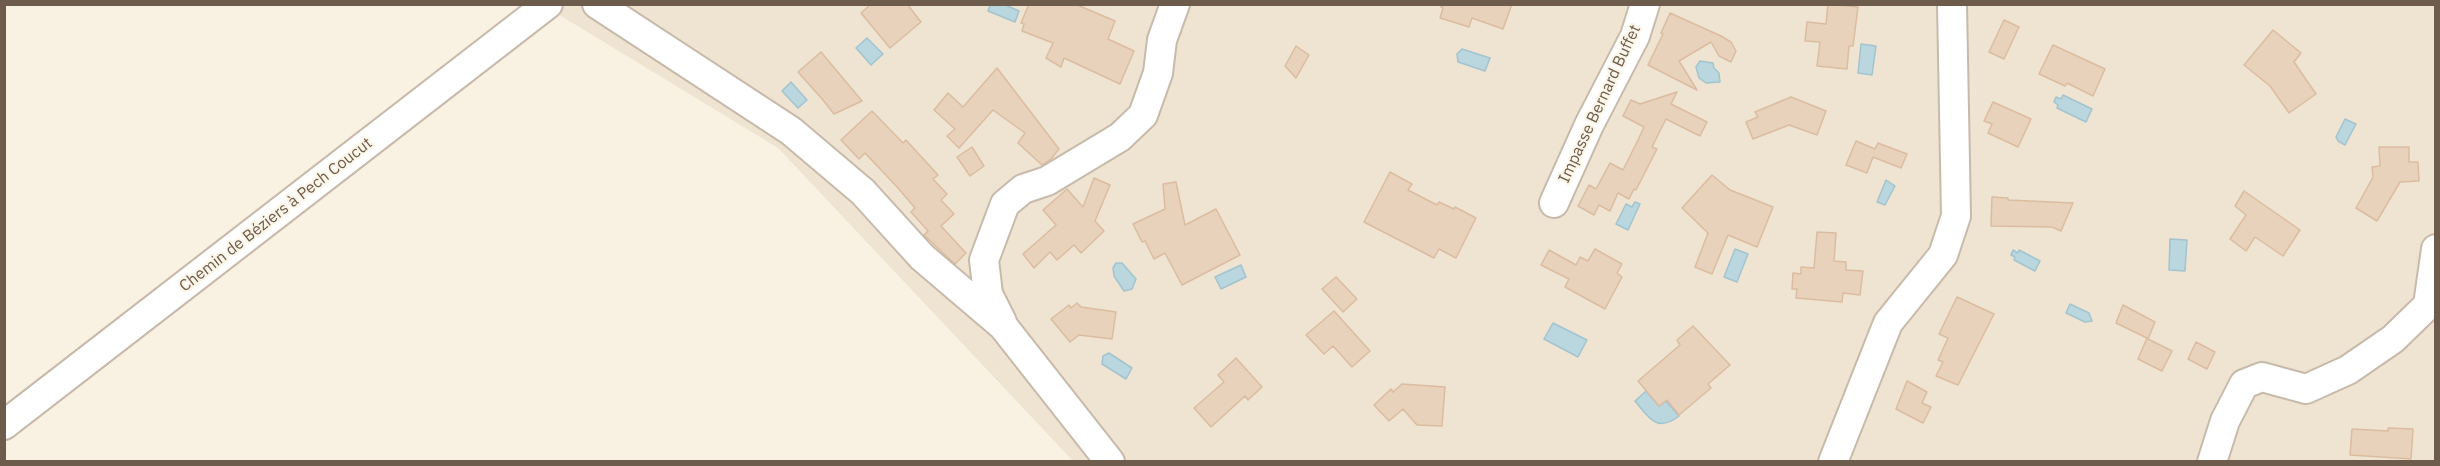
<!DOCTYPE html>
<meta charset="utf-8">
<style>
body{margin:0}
#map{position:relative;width:2440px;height:466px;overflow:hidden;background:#f9f2e3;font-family:"IBM Plex Sans",sans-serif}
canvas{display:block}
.frame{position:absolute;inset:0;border:6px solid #6d5b4c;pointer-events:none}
</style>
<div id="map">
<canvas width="2440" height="466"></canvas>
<div class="frame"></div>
</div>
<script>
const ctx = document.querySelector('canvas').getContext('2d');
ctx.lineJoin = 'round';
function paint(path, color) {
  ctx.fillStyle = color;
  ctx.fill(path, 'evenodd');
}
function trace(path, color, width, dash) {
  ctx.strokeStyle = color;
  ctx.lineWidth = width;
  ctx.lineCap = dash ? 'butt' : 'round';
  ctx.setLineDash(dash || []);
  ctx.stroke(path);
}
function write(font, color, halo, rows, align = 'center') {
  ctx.font = font + ' "IBM Plex Sans",sans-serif';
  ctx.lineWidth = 4.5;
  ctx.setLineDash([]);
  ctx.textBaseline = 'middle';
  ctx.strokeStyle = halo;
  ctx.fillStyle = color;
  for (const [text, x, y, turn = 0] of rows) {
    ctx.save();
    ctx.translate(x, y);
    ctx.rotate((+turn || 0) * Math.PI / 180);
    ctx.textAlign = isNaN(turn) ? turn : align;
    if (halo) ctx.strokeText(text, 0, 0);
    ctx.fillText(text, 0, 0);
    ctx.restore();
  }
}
paint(new Path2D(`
 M 543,5 L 2435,5 L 2435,461 L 1073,461 L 778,148 Z`), '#efe4d2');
const water = new Path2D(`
 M 1003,4 L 1019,11 L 1015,22 L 988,11 L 990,5 Z
 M 867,38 L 883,54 L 871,65 L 856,48 Z
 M 1861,44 L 1876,46 L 1872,75 L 1858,73 Z
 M 1462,49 L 1490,58 L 1485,71 L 1458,62 L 1457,54 Z
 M 1700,61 L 1713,63 L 1714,68 L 1719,73 L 1720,82 L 1706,83 L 1699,78 L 1696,67 Z
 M 791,82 L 807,100 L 798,108 L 782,91 Z
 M 2063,95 L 2092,109 L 2086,122 L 2057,108 L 2058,105 L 2054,102 L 2056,97 L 2061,99 Z
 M 2345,119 L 2356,124 L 2345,145 L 2338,141 L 2336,137 Z
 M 1886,180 L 1895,186 L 1885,205 L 1877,202 Z
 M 1635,202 L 1640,204 L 1628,230 L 1616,224 L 1626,204 L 1632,207 Z
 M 2170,239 L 2187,240 L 2185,271 L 2169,270 Z
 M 1735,249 L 1748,254 L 1737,282 L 1724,277 Z
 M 2013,250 L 2018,253 L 2019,250 L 2040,261 L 2035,271 L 2014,260 L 2015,257 L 2011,255 Z
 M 1116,263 L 1122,263 L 1136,279 L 1132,289 L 1124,291 L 1114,276 L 1113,268 Z
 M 1241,265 L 1246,277 L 1221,289 L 1215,277 Z
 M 2070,304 L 2089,313 L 2092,321 L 2085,322 L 2066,313 Z
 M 1553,323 L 1587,340 L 1578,357 L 1544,339 Z
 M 1109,353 L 1132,368 L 1126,379 L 1102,364 L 1103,356 Z
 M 1646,391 L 1659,406 L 1666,401 L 1679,416 C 1657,433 1649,418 1635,401 Z`);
paint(water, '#bad6df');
trace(water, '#a2c4cf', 1.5);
const building = new Path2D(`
 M 871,4 L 907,4 L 921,22 L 890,48 L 861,13 Z
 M 1029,4 L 1075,4 L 1115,21 L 1108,39 L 1134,51 L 1120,84 L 1064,58 L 1061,67 L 1046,58 L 1053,43 L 1022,31 L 1024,24 L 1021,23 Z
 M 1441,4 L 1512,4 L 1503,29 L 1472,18 L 1469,27 L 1440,18 L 1443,8 L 1441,7 Z
 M 1828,4 L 1858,7 L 1853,46 L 1849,46 L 1847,69 L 1817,66 L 1820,42 L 1805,41 L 1807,22 L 1826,24 Z
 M 1670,13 L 1721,36 L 1731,42 L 1736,51 L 1731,62 L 1719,56 L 1711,42 L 1679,61 L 1697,90 L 1648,65 L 1663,34 L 1661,33 Z
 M 2004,20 L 2019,27 L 2004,59 L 1989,52 Z
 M 2273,30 L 2301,53 L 2294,62 L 2316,94 L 2289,113 L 2270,86 L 2244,65 Z
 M 2053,45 L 2105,69 L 2093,96 L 2067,83 L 2065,86 L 2039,74 Z
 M 1296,46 L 1309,55 L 1296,78 L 1285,66 Z
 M 821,52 L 862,101 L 834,114 L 823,100 L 798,72 Z
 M 997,68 L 1059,149 L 1051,159 L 1042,165 L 1018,143 L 1025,133 L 993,110 L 959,148 L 947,136 L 955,129 L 934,110 L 948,93 L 963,107 Z
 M 1677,92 L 1671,104 L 1707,122 L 1700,136 L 1666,119 L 1652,147 L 1657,149 L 1636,190 L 1634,189 L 1629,199 L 1618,193 L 1610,211 L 1599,205 L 1594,215 L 1578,206 L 1589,185 L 1596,189 L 1610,163 L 1623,170 L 1638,140 L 1644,127 L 1623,116 L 1631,100 L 1640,104 Z
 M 1791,97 L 1826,111 L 1817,135 L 1789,125 L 1753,139 L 1746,122 L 1758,117 L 1755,112 Z
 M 1993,102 L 2031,119 L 2018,147 L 1988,133 L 1992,124 L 1984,121 Z
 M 872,111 L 903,143 L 906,140 L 938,175 L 933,179 L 947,194 L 941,200 L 954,214 L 941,226 L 966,253 L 955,264 L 924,235 L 928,231 L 911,212 L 915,208 L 898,188 L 865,153 L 859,159 L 841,140 Z
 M 1856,141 L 1875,149 L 1878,143 L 1907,154 L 1901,168 L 1873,157 L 1867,173 L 1846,165 Z
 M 972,147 L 984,166 L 970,176 L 957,157 Z
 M 2379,147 L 2409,147 L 2409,162 L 2418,162 L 2419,181 L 2400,182 L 2377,221 L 2356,208 L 2373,177 L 2372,167 L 2380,166 Z
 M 1390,172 L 1412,184 L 1408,190 L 1437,205 L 1439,202 L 1454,209 L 1455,207 L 1476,218 L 1456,258 L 1439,249 L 1434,258 L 1364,222 Z
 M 1712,175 L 1730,190 L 1773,207 L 1757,247 L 1728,235 L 1712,274 L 1695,267 L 1708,233 L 1682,208 Z
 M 1094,178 L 1110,185 L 1095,221 L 1104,231 L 1081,253 L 1074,245 L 1057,260 L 1050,252 L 1034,268 L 1023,254 L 1056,225 L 1043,210 L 1067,189 L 1083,207 Z
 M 1176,182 L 1185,225 L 1216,209 L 1240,255 L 1182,285 L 1165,253 L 1154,259 L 1145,241 L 1142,242 L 1133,224 L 1165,209 L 1163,184 Z
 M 2244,191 L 2300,230 L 2283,256 L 2255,237 L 2246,251 L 2230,239 L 2246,215 L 2235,206 Z
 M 1992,197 L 2008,198 L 2008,200 L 2073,203 L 2061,231 L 2052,227 L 1991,226 Z
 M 1817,232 L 1836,233 L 1834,261 L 1846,262 L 1846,270 L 1863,271 L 1860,295 L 1843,293 L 1842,302 L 1796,298 L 1797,289 L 1792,289 L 1793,273 L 1801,274 L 1801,267 L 1814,268 Z
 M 1595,249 L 1622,264 L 1617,273 L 1622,277 L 1605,309 L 1565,287 L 1569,279 L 1541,265 L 1549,250 L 1576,265 L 1580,257 L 1588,261 Z
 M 1336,277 L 1357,299 L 1343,312 L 1322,289 Z
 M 1957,297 L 1994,314 L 1958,385 L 1936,376 L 1943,362 L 1938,360 L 1948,338 L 1939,334 Z
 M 1077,303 L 1081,307 L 1116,312 L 1112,339 L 1079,335 L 1070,342 L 1051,319 L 1069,305 L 1071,308 Z
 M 2123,305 L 2155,322 L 2148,339 L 2172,351 L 2162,371 L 2138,359 L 2147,338 L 2116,323 Z
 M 1334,311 L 1370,351 L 1352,367 L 1333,346 L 1324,354 L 1306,335 Z
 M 1693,326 L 1730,365 L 1708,384 L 1711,388 L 1679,415 L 1667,400 L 1659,406 L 1638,381 L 1680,345 L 1677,340 Z
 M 2196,342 L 2215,352 L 2207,369 L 2188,359 Z
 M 1236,358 L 1262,387 L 1248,400 L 1245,396 L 1211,427 L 1194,408 L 1224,382 L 1218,375 Z
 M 1907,381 L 1927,392 L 1922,403 L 1931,407 L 1923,423 L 1896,409 Z
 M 1402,384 L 1445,387 L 1442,426 L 1417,425 L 1403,409 L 1389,421 L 1374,405 L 1391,389 L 1393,392 Z
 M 2388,428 L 2413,429 L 2411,459 L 2350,455 L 2352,429 L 2388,431 Z`);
paint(building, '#e8d2bc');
trace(building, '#dbbca0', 1.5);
const minor = new Path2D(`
 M 597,4 L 791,131 L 863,192 L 922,257 L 1003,326 L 1110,462
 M 1554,203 L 1589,125 L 1635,36 L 1645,4
 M 1002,322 L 988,294 L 984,260 L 1005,204 L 1023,189 L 1047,181 L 1120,137 L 1143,115 L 1158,73 L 1162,40 L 1175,4
 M 4,425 L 548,4
 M 1833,462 L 1888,323 L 1943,255 L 1956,216 L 1952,4
 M 2212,462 L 2225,421 L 2244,384 L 2262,377 L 2306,389 L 2348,370 L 2393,339 L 2428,305 L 2436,249`);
trace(minor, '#c8baab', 32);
trace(minor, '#fff', 28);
write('16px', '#6d5b4c', '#fcf6e8', [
 ["Impasse Bernard Buffet",1600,104,-65],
 ["Chemin de Béziers à Pech Coucut",276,215,-38]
]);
</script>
